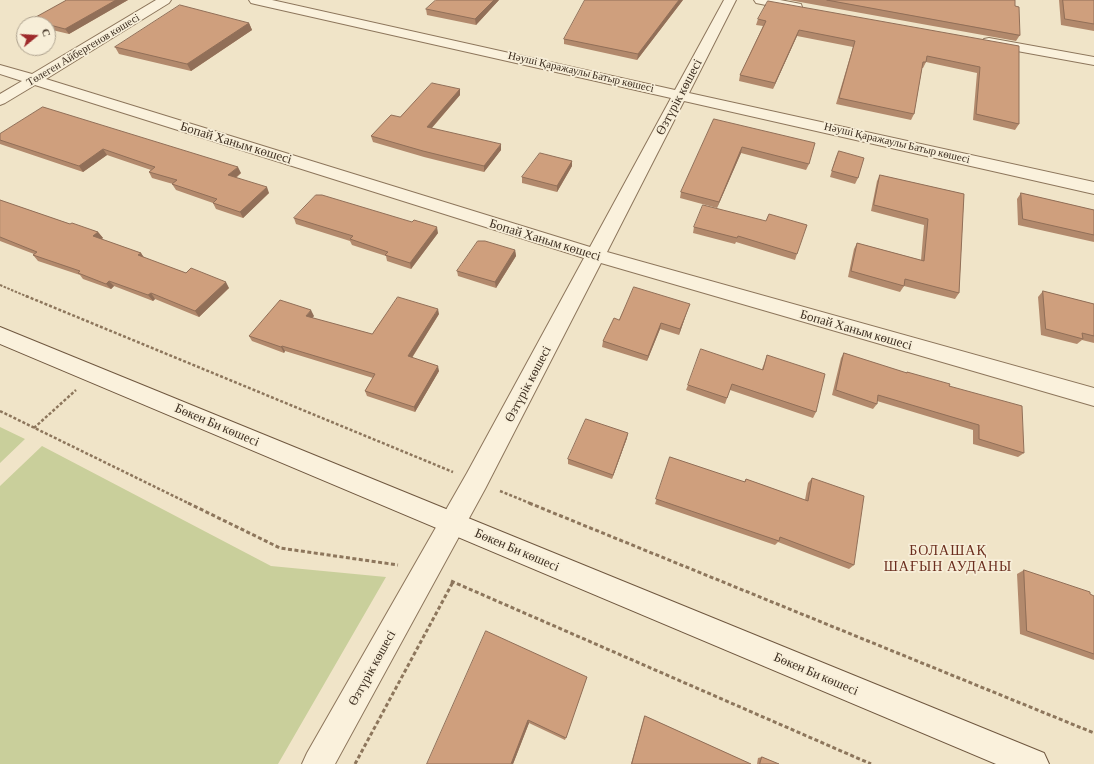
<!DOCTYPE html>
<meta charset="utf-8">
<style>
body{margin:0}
#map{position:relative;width:1094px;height:764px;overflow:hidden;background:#f0e4c8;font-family:"Crimson Pro",serif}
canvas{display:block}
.north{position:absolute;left:16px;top:16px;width:40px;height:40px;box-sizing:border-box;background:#f7eed8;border:1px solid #ada18e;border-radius:50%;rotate:72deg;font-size:11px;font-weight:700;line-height:16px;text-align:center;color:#3d2e20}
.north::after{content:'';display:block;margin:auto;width:14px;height:18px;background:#9e2a2b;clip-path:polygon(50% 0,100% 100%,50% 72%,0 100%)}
</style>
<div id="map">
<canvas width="1094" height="764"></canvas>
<div class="north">С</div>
</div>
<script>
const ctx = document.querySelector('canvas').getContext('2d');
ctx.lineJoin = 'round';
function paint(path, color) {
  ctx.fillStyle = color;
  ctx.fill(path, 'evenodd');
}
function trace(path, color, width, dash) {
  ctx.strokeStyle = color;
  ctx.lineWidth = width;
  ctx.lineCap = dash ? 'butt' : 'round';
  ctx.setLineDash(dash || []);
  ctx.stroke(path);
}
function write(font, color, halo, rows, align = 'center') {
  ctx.font = font + ' "Crimson Pro",serif';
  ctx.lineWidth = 3.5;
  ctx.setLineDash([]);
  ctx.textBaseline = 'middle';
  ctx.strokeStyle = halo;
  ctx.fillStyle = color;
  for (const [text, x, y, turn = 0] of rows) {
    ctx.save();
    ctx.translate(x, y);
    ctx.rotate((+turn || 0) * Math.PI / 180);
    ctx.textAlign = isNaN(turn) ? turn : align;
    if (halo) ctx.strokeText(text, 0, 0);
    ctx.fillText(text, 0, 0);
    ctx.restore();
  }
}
paint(new Path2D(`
 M 0,427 L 25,439 L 0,463 Z
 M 42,446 L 271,566 L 386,577 L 278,764 L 0,764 L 0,486 Z`), '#c9cf9b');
const street = new Path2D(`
 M 156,0 L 171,0 L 169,3 L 46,79 L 590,247 L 671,98 L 255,4 L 251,3 L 249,0 L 272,0 L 675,90 L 724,0 L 736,0 L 689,93 L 1094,182 L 1094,194 L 684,101 L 607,252 L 1094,388 L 1094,406 L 601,263 L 485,489 L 335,764 L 302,764 L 307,753 L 467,473 L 584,258 L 35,85 L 5,103 L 0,105 L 0,94 L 22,81 L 0,74 L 0,65 L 32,74 Z
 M 754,0 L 780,0 L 801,4 L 802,7 L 801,10 L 796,11 L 756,3 Z
 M 989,38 L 1094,57 L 1094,65 L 984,45 L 982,42 L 984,39 Z`);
const secondary = new Path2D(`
 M 0,327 L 1044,753 L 1049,764 L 996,764 L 0,344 Z`);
trace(street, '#8d765c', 2);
trace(secondary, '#6f573f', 2);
trace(new Path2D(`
 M 0,285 L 28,297`), '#8d765c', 2, [2.5, 1.5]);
trace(new Path2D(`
 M 26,296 L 453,472
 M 0,411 L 190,504
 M 34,428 L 76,390
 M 500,491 L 532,504`), '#8d765c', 2.5, [3, 2]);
trace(new Path2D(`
 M 188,503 L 280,548 L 398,565
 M 529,503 L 1094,733
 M 451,581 L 871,764
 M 355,764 L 453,582`), '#8d765c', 3, [4, 2.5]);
paint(street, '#faf1dc');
paint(secondary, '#faf1dc');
paint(new Path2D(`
 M 67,0 L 128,0 L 69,34 L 48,29 L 48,24 L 34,24 L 31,20 Z
 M 499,0 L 476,25 L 427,15 L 426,9 Z
 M 683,0 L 637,60 L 564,44 L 564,39 Z
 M 789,0 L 1015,0 L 1015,6 L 1020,35 L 1016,41 Z
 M 1059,0 L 1094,0 L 1094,31 L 1061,25 Z
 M 758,19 L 1019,46 L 1019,124 L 1015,130 L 973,120 L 977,73 L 926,62 L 923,68 L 922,68 L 914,114 L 911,120 L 836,104 L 853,47 L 797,36 L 773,89 L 739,81 L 740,75 L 763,26 L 756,25 Z
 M 249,23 L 252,30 L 191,71 L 119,54 L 115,47 Z
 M 460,89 L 460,95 L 432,128 L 501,150 L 484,172 L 424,157 L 373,142 L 371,136 L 400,117 Z
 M 43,107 L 241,173 L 236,178 L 269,193 L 243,218 L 216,209 L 213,203 L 176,190 L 172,184 L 173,184 L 152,178 L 149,172 L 151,170 L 107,155 L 83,172 L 0,144 L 0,134 Z
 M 714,119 L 809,164 L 806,170 L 741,153 L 717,208 L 680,198 L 681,192 Z
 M 839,151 L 858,178 L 855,184 L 830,177 L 836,157 Z
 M 572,161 L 572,166 L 557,192 L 522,183 L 522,177 Z
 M 880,175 L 964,194 L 959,293 L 955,299 L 904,286 L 900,292 L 848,277 L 854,249 L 857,243 L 921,260 L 924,225 L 871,211 L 877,181 Z
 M 1021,193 L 1094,210 L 1094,242 L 1018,225 L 1017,199 Z
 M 0,200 L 70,224 L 98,232 L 103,238 L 101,239 L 141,253 L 144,258 L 229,288 L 199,317 L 155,299 L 153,301 L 114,286 L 111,289 L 83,279 L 80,275 L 38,261 L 33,255 L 34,254 L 0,241 Z
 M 294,218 L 438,233 L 411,269 L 387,261 L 386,256 L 352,245 L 350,241 L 296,224 Z
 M 766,221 L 797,254 L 795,260 L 736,242 L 735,244 L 693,233 L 694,227 Z
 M 515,250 L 516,256 L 496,288 L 458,276 L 457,271 Z
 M 1043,291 L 1094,304 L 1094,343 L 1082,340 L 1077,344 L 1041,335 L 1038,297 Z
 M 688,309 L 679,335 L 660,329 L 647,361 L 602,347 L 603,341 L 619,320 Z
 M 439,314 L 412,358 L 439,371 L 415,412 L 367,396 L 365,391 L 373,378 L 285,351 L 284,353 L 252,341 L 249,336 L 314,316 L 312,318 L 372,334 Z
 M 844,353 L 906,373 L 907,372 L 949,386 L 1024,453 L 1018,457 L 973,444 L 973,430 L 877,401 L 877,404 L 873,409 L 832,395 L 841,358 Z
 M 767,355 L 816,412 L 813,418 L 730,390 L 725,404 L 686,390 L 688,385 L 762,369 L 765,361 Z
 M 627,438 L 612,479 L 568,464 L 568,459 Z
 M 670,457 L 744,482 L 746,479 L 805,500 L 808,483 L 812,478 L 854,565 L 849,569 L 778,542 L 775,545 L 655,504 Z
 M 1024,570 L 1094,596 L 1094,660 L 1020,634 L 1017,574 Z
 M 586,680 L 565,740 L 529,723 L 513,764 L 427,764 Z
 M 645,716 L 751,764 L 631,764 L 644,718 Z
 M 762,757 L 779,764 L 757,764 L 758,758 Z`), '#b2896c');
paint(new Path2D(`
 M 116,0 L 128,0 L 69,34 L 65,29 Z
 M 494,0 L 499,0 L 476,25 L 475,19 Z
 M 679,0 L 683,0 L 637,60 L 638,54 Z
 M 249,23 L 252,30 L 191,71 L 187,64 Z
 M 799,30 L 797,36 L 773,89 L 775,83 Z
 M 460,89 L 460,95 L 428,132 L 427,127 Z
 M 501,144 L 501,150 L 484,172 L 484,166 Z
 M 742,147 L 741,153 L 717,208 L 719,202 Z
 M 103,149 L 107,155 L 83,172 L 79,166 Z
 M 572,161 L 572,166 L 557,192 L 557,186 Z
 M 238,167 L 241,173 L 231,181 L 228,175 Z
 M 267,187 L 269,193 L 243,218 L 240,212 Z
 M 437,227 L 438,233 L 411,269 L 410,263 Z
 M 98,232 L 103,238 L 98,242 L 93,236 Z
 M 515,250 L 516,256 L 496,288 L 495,282 Z
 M 141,253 L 145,259 L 138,255 Z
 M 109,281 L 114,286 L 111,289 L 106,284 Z
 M 226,282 L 229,288 L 199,317 L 195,311 Z
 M 151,293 L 155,299 L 153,301 L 148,295 Z
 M 690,304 L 688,309 L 679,335 L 680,329 Z
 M 438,309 L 439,314 L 409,362 L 408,356 Z
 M 311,310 L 314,316 L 309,322 L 306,316 Z
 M 661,323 L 660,329 L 647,361 L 648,356 Z
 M 282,346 L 285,351 L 284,353 L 281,347 Z
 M 438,366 L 439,371 L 415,412 L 414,407 Z
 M 628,433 L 627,438 L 612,479 L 613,475 Z
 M 528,720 L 529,723 L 513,764 L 511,764 Z`), '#916f58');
const building = new Path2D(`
 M 67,0 L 116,0 L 65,29 L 31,20 Z
 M 436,0 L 494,0 L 475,19 L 426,9 Z
 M 585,0 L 679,0 L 638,54 L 564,39 Z
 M 827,0 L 1015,0 L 1015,6 L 1019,7 L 1020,35 Z
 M 1063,0 L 1094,0 L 1094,24 L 1065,19 Z
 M 768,1 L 1019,46 L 1019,124 L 976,114 L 980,67 L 927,56 L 926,62 L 923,62 L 914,114 L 839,98 L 855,41 L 799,30 L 775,83 L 740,75 L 766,21 L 758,19 Z
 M 180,5 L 249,23 L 187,64 L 115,47 Z
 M 432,83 L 460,89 L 427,127 L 501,144 L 484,166 L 423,151 L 371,136 L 391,115 L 400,117 Z
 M 43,107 L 238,167 L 228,175 L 267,187 L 240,212 L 213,203 L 217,199 L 172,184 L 177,180 L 149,172 L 155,167 L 103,149 L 79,166 L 0,140 L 0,134 Z
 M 714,119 L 815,143 L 809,164 L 742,147 L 719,202 L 681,192 Z
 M 839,151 L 864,158 L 858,178 L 832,171 Z
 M 540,153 L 572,161 L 557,186 L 522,177 Z
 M 880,175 L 964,194 L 959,293 L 905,279 L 904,286 L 851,271 L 857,243 L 924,261 L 928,219 L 874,205 Z
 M 1021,193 L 1094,210 L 1094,235 L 1023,219 Z
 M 316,195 L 322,195 L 412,222 L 414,220 L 437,227 L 410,263 L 385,255 L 388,252 L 350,239 L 353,236 L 294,218 Z
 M 0,200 L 70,224 L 72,223 L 98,232 L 93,236 L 141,253 L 138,255 L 186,273 L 191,268 L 226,282 L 195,311 L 151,293 L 148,295 L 109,281 L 106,284 L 78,273 L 80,271 L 33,255 L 37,252 L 0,237 Z
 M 703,205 L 766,221 L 769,214 L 807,225 L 797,254 L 738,236 L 737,238 L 694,227 Z
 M 478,241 L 485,241 L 515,250 L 495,282 L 457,271 Z
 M 634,287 L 690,304 L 680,329 L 661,323 L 648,356 L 603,341 L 614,318 L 619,320 Z
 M 1043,291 L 1094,304 L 1094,336 L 1082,333 L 1083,339 L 1046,329 Z
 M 398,297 L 438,309 L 408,356 L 438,366 L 414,407 L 365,391 L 375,374 L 282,346 L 281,347 L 249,336 L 280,300 L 311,310 L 306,316 L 372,334 Z
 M 701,349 L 763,370 L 767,355 L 825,374 L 816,412 L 732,384 L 727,398 L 688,385 Z
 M 844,353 L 907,373 L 907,372 L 950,384 L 949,386 L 1022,406 L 1024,453 L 979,439 L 979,425 L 878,395 L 877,404 L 836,390 Z
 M 586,419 L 628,433 L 613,475 L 568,459 Z
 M 670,457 L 745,482 L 746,479 L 808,501 L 812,478 L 864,496 L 854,565 L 780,537 L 779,541 L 656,499 Z
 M 1024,570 L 1090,592 L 1090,594 L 1094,596 L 1094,654 L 1027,631 Z
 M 486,631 L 587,677 L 566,738 L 528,720 L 511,764 L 427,764 Z
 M 645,716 L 751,764 L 632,764 Z
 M 762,757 L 779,764 L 760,764 Z`);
paint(building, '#cf9f7d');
trace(building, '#916f58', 1);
write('11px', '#3d2e20', '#f7eed8', [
 ["Төлеген Айбергенов көшесі",83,50,-31],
 ["Нәуші Қаражаулы Батыр көшесі",581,72,13],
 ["Нәуші Қаражаулы Батыр көшесі",897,143,13]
]);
write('13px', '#3d2e20', '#f7eed8', [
 ["Өзтүрік көшесі",679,97,-62],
 ["Бопай Ханым көшесі",236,143,17],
 ["Бопай Ханым көшесі",545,240,17],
 ["Бопай Ханым көшесі",856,330,16],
 ["Өзтүрік көшесі",528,384,-62],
 ["Бөкен Би көшесі",217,425,23],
 ["Бөкен Би көшесі",517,550,23],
 ["Өзтүрік көшесі",372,668,-61],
 ["Бөкен Би көшесі",816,674,23]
]);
ctx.letterSpacing = '1px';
write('14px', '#6b2e1e', '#f7eed8', [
 ["БОЛАШАҚ",948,551],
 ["ШАҒЫН АУДАНЫ",948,567]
]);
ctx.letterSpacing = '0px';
</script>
